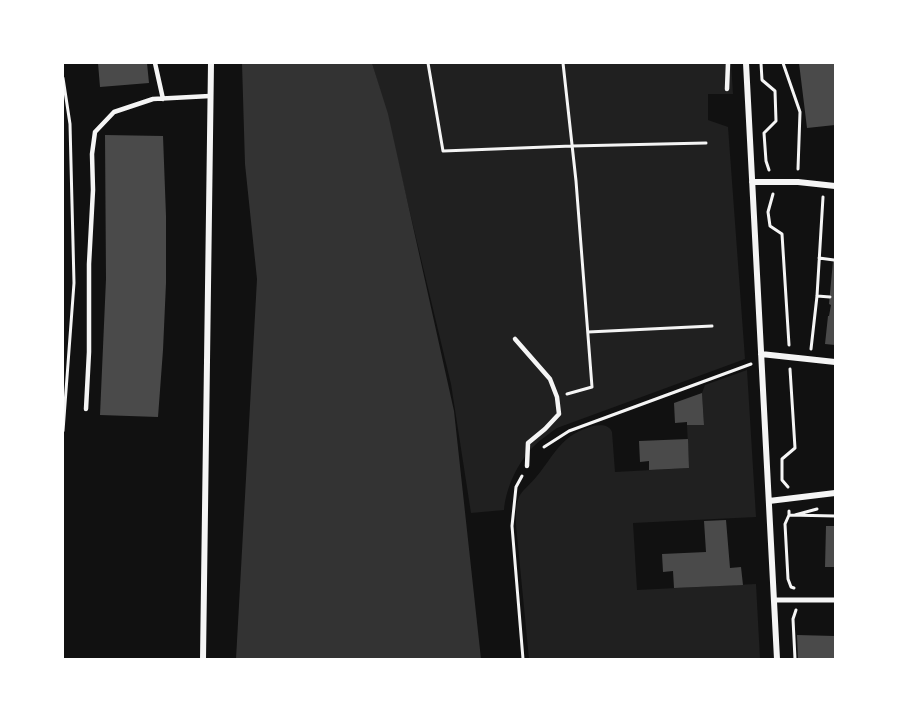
<!DOCTYPE html>
<style>
body{margin:0}
#map{position:relative;width:898px;height:722px;overflow:hidden;background:#111;font-family:"Golos Text",sans-serif}
canvas{display:block}
.frame{position:absolute;inset:0;border:64px solid #fff;pointer-events:none}
</style>
<div id="map">
<canvas width="898" height="722"></canvas>
<div class="frame"></div>
</div>
<script>
const ctx = document.querySelector('canvas').getContext('2d');
ctx.lineJoin = 'round';
function paint(path, color) {
  ctx.fillStyle = color;
  ctx.fill(path, 'evenodd');
}
function trace(path, color, width, dash) {
  ctx.strokeStyle = color;
  ctx.lineWidth = width;
  ctx.lineCap = dash ? 'butt' : 'round';
  ctx.setLineDash(dash || []);
  ctx.stroke(path);
}
paint(new Path2D(`
 M 372,63 L 731,63 L 733,94 L 708,94 L 708,120 L 728,127 L 745,359 L 557,428 C 549,434 541,439 534,446 C 518,462 506,487 504,510 L 471,513 L 451,384 L 384,104 Z
 M 747,370 L 756,517 L 633,523 L 637,590 L 756,584 L 760,659 L 529,659 L 516,525 C 516,516 515,506 519,497 C 523,489 532,483 537,476 C 547,464 555,449 567,439 C 576,431 606,417 612,432 L 615,472 L 689,468 L 687,425 L 704,424 L 702,393 L 705,385 Z`), '#202020');
paint(new Path2D(`
 M 242,63 L 372,63 L 388,114 L 454,411 L 481,659 L 236,659 L 257,279 L 245,164 Z`), '#333');
paint(new Path2D(`
 M 98,63 L 147,63 L 149,83 L 100,87 Z
 M 799,63 L 835,63 L 835,125 L 807,128 Z
 M 105,135 L 163,136 L 166,216 L 166,283 L 163,350 L 158,417 L 100,415 L 106,279 Z
 M 833,261 L 835,261 L 835,345 L 825,344 L 828,316 L 829,316 L 831,305 L 829,304 Z
 M 702,393 L 704,425 L 687,425 L 687,422 L 675,423 L 674,403 Z
 M 688,439 L 689,468 L 649,470 L 649,461 L 640,462 L 639,441 Z
 M 726,520 L 730,568 L 741,567 L 743,585 L 674,588 L 673,571 L 663,572 L 662,554 L 706,552 L 704,521 Z
 M 826,526 L 835,526 L 835,567 L 825,567 Z
 M 797,635 L 835,636 L 835,659 L 798,659 Z`), '#4a4a4a');
trace(new Path2D(`
 M 428,63 L 443,151 L 572,146 L 706,143
 M 563,63 L 576,181 L 592,387 L 567,394
 M 761,63 L 762,80 L 775,91 L 776,121 L 764,133 L 766,161 L 769,170
 M 783,63 L 800,112 L 798,169
 M 63,78 L 70,124 L 74,283 L 63,431
 M 773,194 L 768,212 L 770,226 L 782,234 L 789,345
 M 819,258 L 834,260
 M 817,296 L 830,297
 M 588,332 L 712,326
 M 811,349 L 817,296 L 823,197
 M 544,447 L 569,431 L 751,364
 M 522,476 L 516,487 L 512,526 L 523,659
 M 788,487 L 782,480 L 782,459 L 795,448 L 790,369
 M 789,511 L 789,515 L 785,524 L 788,579 L 791,587 L 794,588
 M 789,515 L 835,516
 M 795,515 L 817,509
 M 795,659 L 793,619 L 796,610`), '#f5f5f5', 3);
trace(new Path2D(`
 M 155,63 L 163,99
 M 727,89 L 728,63
 M 515,339 L 550,379 L 557,397 L 559,414 L 545,429 L 528,443 L 527,466
 M 86,409 L 89,352 L 89,264 L 93,190 L 92,154 L 95,132 L 114,112 L 153,99 L 210,96`), '#f5f5f5', 4.5);
trace(new Path2D(`
 M 774,600 L 835,600`), '#f5f5f5', 5);
trace(new Path2D(`
 M 746,63 L 777,659
 M 752,182 L 798,182 L 835,186
 M 761,354 L 835,362
 M 769,501 L 835,493
 M 203,659 L 211,63`), '#f5f5f5', 6);
</script>
